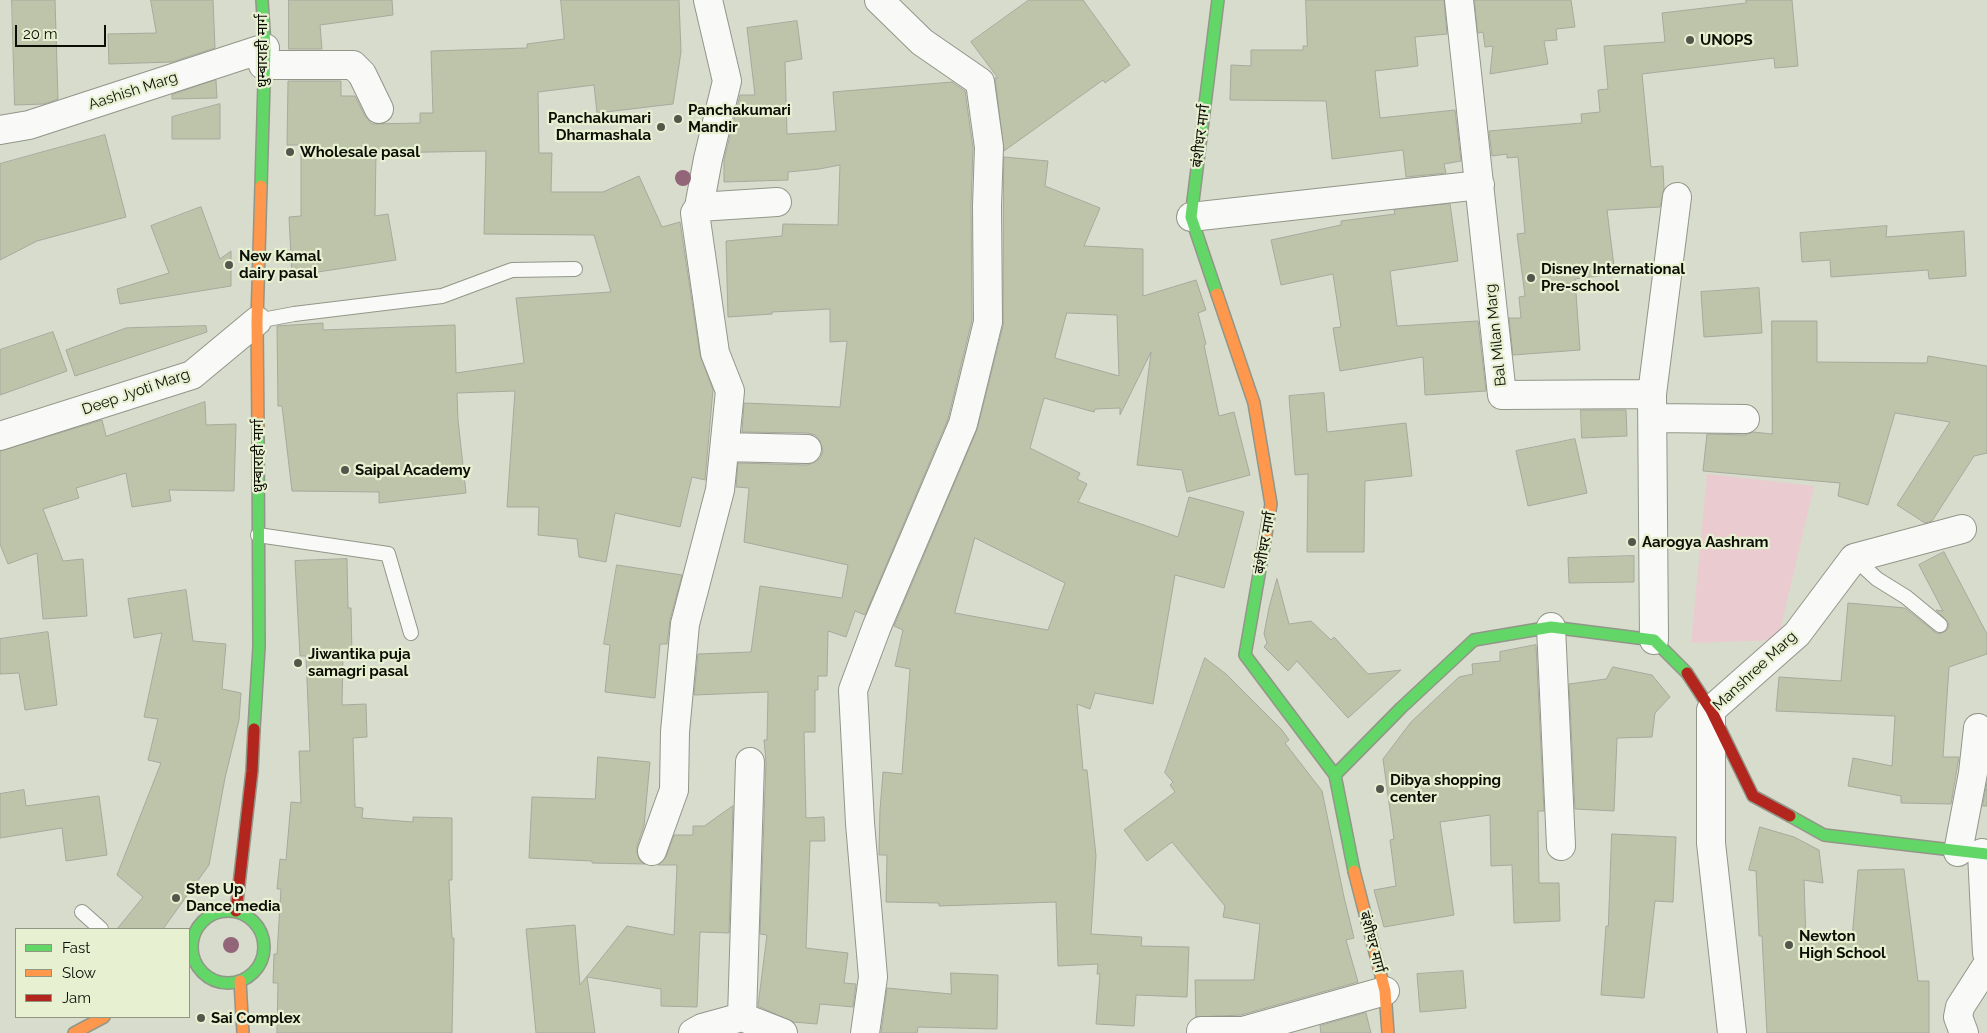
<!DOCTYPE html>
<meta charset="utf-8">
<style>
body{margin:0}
#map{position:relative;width:1987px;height:1033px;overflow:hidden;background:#d8dccc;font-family:Raleway,sans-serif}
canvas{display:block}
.legend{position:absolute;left:15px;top:928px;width:175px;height:90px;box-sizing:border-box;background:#e8f0d2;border:1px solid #909680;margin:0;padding:6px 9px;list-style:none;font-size:15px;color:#0c0e05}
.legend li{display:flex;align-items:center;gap:10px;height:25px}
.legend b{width:25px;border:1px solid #909680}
.scale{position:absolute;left:15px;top:25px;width:91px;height:22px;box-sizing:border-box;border:2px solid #0c0e05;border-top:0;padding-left:6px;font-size:15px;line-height:18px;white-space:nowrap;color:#0c0e05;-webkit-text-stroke:4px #e8f0d2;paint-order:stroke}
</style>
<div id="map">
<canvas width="1987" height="1033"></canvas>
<ul class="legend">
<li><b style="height:6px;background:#63d668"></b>Fast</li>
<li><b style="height:6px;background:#ff974d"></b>Slow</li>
<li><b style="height:6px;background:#b3261e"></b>Jam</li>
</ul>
<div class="scale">20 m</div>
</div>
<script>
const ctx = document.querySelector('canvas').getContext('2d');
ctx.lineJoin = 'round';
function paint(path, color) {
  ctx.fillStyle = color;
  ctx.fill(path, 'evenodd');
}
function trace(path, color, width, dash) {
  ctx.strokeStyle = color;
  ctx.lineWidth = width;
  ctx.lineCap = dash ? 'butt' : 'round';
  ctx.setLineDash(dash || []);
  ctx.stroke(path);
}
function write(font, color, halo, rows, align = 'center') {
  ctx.font = font + ' Raleway,"Noto Sans Devanagari",sans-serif';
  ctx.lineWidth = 4.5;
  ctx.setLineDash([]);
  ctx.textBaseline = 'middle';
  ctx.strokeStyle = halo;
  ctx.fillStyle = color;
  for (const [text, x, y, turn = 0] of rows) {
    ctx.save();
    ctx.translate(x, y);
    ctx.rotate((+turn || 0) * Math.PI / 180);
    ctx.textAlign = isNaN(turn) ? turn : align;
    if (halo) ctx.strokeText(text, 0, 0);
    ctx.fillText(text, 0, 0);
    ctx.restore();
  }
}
paint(new Path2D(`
 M 1707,474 L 1814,486 L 1778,640 L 1691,643 Z`), '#eaccd0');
const building = new Path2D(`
 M 12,0 L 55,0 L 58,99 L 44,104 L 15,105 Z
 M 151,0 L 213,0 L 215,48 L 172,62 L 109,64 L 108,34 L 156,33 Z
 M 289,0 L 392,0 L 393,15 L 320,25 L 322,49 L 289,49 Z
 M 561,0 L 679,0 L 681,52 L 673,104 L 597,113 L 594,85 L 538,92 L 539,153 L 552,153 L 551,192 L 603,192 L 639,176 L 662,227 L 680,222 L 700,355 L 713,390 L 705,480 L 692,477 L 680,527 L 615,513 L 606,562 L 579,557 L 577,539 L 538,535 L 539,507 L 507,507 L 515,391 L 457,393 L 458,420 L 466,493 L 379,503 L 379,492 L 292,491 L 282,406 L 278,406 L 277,326 L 323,323 L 323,330 L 455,325 L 456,373 L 524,363 L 516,298 L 611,292 L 594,235 L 484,234 L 486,151 L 376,153 L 375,216 L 388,214 L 396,260 L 292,276 L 289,217 L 301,216 L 301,145 L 287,145 L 288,81 L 341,81 L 341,96 L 355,96 L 365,116 L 372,124 L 420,123 L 420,113 L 433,113 L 431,51 L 527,48 L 527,44 L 564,39 Z
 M 1029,0 L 1083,0 L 1130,65 L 1105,83 L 1103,80 L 1004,151 L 995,78 L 998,78 L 971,42 Z
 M 1306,0 L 1444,0 L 1447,34 L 1415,37 L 1418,66 L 1375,71 L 1380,118 L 1455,110 L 1461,161 L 1444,164 L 1446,173 L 1406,177 L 1403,150 L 1332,159 L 1326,101 L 1230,100 L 1231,65 L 1251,66 L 1251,50 L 1303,50 L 1303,46 L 1307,46 Z
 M 1475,0 L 1571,0 L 1575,27 L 1556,29 L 1557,40 L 1544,41 L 1548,64 L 1490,74 L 1493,46 L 1485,47 L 1483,32 L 1478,33 Z
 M 1746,0 L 1792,0 L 1798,66 L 1775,68 L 1774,58 L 1642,74 L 1651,167 L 1663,166 L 1664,189 L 1660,207 L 1607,210 L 1615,274 L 1575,279 L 1580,350 L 1513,355 L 1509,318 L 1521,318 L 1519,297 L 1525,296 L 1517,234 L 1525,233 L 1518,157 L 1507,158 L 1507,154 L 1492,156 L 1489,131 L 1582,123 L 1581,114 L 1600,112 L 1598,90 L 1608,89 L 1604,46 L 1665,42 L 1662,13 L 1746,3 Z
 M 797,21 L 802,59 L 785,62 L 787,134 L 836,131 L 833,92 L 952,82 L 965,91 L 973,148 L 971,206 L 972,320 L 948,419 L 865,615 L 855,611 L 846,637 L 828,631 L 827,676 L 818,676 L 818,690 L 815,690 L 815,732 L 804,732 L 806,818 L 824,817 L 825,841 L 810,841 L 806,948 L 848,953 L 844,983 L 856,984 L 853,1007 L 820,1004 L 817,1024 L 793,1022 L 758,1006 L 767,935 L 760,934 L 766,762 L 764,740 L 767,740 L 768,692 L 694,695 L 698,654 L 751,652 L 760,586 L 842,598 L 848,565 L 744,542 L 749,488 L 736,487 L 738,463 L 807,465 L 815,462 L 821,457 L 823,450 L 820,441 L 815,435 L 808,433 L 742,432 L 744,403 L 840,407 L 847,341 L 830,342 L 830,309 L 772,312 L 772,314 L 728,317 L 726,241 L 782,236 L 783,224 L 838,225 L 840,165 L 819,169 L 788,172 L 788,180 L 724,182 L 724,160 L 740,95 L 755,95 L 747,28 Z
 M 216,80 L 217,98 L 172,99 L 172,95 Z
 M 220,104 L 220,139 L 172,139 L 172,117 Z
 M 105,135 L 126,217 L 37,241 L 0,260 L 0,164 Z
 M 1004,157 L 1048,161 L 1045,186 L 1100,208 L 1084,246 L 1143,249 L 1143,296 L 1196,280 L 1206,310 L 1198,313 L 1206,344 L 1204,345 L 1219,416 L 1234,412 L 1250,475 L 1187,492 L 1182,470 L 1137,465 L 1151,352 L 1120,415 L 1120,408 L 1095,409 L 1094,412 L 1044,398 L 1030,448 L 1080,473 L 1077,479 L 1087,484 L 1078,502 L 1178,537 L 1189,497 L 1244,512 L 1224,588 L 1175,575 L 1153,704 L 1095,693 L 1090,709 L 1077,704 L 1083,770 L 1087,770 L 1096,856 L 1091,934 L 1142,937 L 1141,946 L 1189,947 L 1187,997 L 1136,995 L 1134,1026 L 1096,1024 L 1100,974 L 1097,974 L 1098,964 L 1058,966 L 1056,902 L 939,906 L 939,903 L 886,902 L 887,855 L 879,855 L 880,810 L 883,772 L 902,774 L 910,669 L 895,666 L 903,630 L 894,626 L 977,430 L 1003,326 ZM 1067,313 L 1117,315 L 1119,376 L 1055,358 ZM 975,538 L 1065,583 L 1048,630 L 955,613 Z
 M 1450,204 L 1458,261 L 1390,271 L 1397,326 L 1478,321 L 1486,391 L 1425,395 L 1423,357 L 1340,371 L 1333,328 L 1341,327 L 1333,274 L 1281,285 L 1271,240 L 1341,225 L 1341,221 L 1395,214 L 1394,210 Z
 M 201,207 L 220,259 L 231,251 L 231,286 L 120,304 L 117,289 L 169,273 L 151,226 Z
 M 1887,226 L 1886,237 L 1964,231 L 1966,276 L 1929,279 L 1928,270 L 1831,277 L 1830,260 L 1802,262 L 1800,233 Z
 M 1759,288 L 1762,333 L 1704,337 L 1701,292 Z
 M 1772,321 L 1817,321 L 1817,362 L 1927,363 L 1928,356 L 1987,366 L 1987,453 L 1974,456 L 1932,521 L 1925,523 L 1897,505 L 1950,422 L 1895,413 L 1868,505 L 1838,496 L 1840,483 L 1703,471 L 1707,434 L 1745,435 L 1753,432 L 1772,434 Z
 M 206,326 L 207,332 L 75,376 L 66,350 L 126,328 Z
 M 53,332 L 67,371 L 0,395 L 0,350 Z
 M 1324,393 L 1327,432 L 1406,423 L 1412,476 L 1365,481 L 1364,552 L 1307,552 L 1308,474 L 1295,475 L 1289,396 Z
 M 205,402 L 206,425 L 236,424 L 234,491 L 169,490 L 171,501 L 132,507 L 126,473 L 76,488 L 79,498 L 43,509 L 63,561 L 83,559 L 87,616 L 43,619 L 37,553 L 8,564 L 0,544 L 0,451 L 102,420 L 106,436 Z
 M 1581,410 L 1626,410 L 1627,436 L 1582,438 Z
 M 1575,439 L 1587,493 L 1528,506 L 1516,451 Z
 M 1944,552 L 1987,634 L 1987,654 L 1949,667 L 1943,757 L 1959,757 L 1951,804 L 1901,803 L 1901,796 L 1848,786 L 1853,758 L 1892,766 L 1895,716 L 1776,711 L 1779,677 L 1841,681 L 1848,603 L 1905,608 L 1935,632 L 1939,634 L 1946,631 L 1949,626 L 1948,622 L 1936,610 L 1943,611 L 1919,565 Z
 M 1634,556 L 1634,582 L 1569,583 L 1568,558 Z
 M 347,559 L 348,608 L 351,608 L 352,655 L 343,655 L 342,705 L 366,704 L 367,737 L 353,738 L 355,807 L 363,808 L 362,818 L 413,822 L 413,817 L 452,818 L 452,880 L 449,880 L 452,938 L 454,938 L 452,1033 L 277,1033 L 278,983 L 273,983 L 274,954 L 277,954 L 281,889 L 277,889 L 280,859 L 286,860 L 291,802 L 301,803 L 299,751 L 310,751 L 306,656 L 300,656 L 295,561 Z
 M 617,565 L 682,575 L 670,620 L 667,644 L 660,644 L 655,698 L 605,692 L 610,645 L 604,644 Z
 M 1277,579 L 1289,624 L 1311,621 L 1331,640 L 1334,637 L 1368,674 L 1401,670 L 1348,718 L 1297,661 L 1288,671 L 1264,647 L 1267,643 L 1264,634 L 1269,608 Z
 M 186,590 L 193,641 L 226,644 L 222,689 L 241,693 L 239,720 L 225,778 L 209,865 L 163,929 L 117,929 L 143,897 L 117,875 L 161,763 L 148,760 L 158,719 L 144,717 L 162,633 L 134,638 L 128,599 Z
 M 48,632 L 57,705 L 25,710 L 19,673 L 0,674 L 0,639 Z
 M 1536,645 L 1544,811 L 1538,811 L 1539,883 L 1559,883 L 1560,921 L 1514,923 L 1512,865 L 1491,866 L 1490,815 L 1440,822 L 1454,915 L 1384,927 L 1374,890 L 1396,886 L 1390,840 L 1394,839 L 1383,759 L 1411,722 L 1459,677 L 1473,674 L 1472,664 L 1500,661 L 1500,652 Z
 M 1205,658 L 1226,674 L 1282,730 L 1289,740 L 1285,743 L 1322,791 L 1344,897 L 1354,938 L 1346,940 L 1358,982 L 1241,1015 L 1196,1017 L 1195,980 L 1254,980 L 1260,924 L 1223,917 L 1225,906 L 1172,842 L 1147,861 L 1124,830 L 1175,792 L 1170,785 L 1173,782 L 1165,773 Z
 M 1613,667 L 1652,675 L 1670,697 L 1655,713 L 1652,737 L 1617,738 L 1614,811 L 1575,809 L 1569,684 L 1606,679 Z
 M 598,757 L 650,762 L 644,826 L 637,846 L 637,853 L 640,861 L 645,864 L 592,863 L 592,861 L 529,858 L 532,797 L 595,799 Z
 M 1987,783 L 1987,806 L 1983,806 Z
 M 24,790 L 26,806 L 99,796 L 107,855 L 66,861 L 62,828 L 0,838 L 0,794 Z
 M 733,806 L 729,933 L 700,932 L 697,1007 L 661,1006 L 661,989 L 587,977 L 595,1033 L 536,1033 L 526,929 L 575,925 L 580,985 L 627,926 L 674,935 L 677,865 L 658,865 L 666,857 L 674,835 L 693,835 L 693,826 L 704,826 Z
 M 1760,827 L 1794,837 L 1819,850 L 1823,883 L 1804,880 L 1806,940 L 1852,938 L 1858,870 L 1904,869 L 1918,981 L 1929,981 L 1929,1033 L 1767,1033 L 1762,936 L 1759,936 L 1756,871 L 1749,870 Z
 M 1612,834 L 1676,837 L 1673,902 L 1655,901 L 1644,998 L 1601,995 L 1606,926 L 1608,926 Z
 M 1463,971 L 1466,1008 L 1420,1012 L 1417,974 Z
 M 951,973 L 998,975 L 997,1029 L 918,1027 L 917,1033 L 881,1033 L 887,988 L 951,994 Z
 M 1366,1013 L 1371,1033 L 1321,1033 L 1320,1026 Z`);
paint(building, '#bec4aa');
trace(building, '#a6a99d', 1);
const lane = new Path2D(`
 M 257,321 L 294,314 L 442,296 L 512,270 L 575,269
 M 258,535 L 388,554 L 411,633
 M 1854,558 L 1877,579 L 1906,597 L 1940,625
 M 82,912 L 101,929`);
const street = new Path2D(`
 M 1459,0 L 1502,395 L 1652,394 L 1654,640
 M 263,65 L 353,65 L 362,74 L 379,109
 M 0,130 L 29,125 L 265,48
 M 699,207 L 777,202
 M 1191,217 L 1480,185
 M 1652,394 L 1677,197
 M 1653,418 L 1745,419
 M 0,436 L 192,375 L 257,321
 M 725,447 L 807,449
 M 1551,627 L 1561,846
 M 652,851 L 674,790 L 675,732 L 685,624 L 720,490 L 730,391 L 715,353 L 695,213 L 699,207 L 708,159 L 727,81 L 708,0
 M 1958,852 L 1973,773 L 1978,728
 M 1982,853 L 1987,953
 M 742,1017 L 750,762
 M 1201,1031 L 1243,1031 L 1385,991
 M 693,1033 L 702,1028 L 742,1017 L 783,1033
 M 865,1033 L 873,977 L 860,823 L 853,690 L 877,626 L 963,424 L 988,322 L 987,206 L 989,147 L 980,82 L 922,42 L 879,0
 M 1732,1033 L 1711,843 L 1711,710 L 1797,634 L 1854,558 L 1962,529
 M 1964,1033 L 1958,1017 L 1960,1007 L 1987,965`);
const fast = new Path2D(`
 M 261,186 L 265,48 L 262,0
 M 1217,294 L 1191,217 L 1218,0
 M 1264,546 L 1245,655 L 1335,775 L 1354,871
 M 254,729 L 259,647 L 258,431
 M 1335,775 L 1401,708 L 1474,640 L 1551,627 L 1654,640 L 1687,673
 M 1790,816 L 1824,835 L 1987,854
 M192 947a36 36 0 1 1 72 0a36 36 0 1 1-72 0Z`);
const slow = new Path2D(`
 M 1217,294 L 1254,403 L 1271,504 L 1264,546
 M 258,431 L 257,321 L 261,186
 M 1354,871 L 1385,991 L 1388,1033
 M 240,981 L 243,1033
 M 74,1033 L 104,1017`);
const jam = new Path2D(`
 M 1687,673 L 1711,710 L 1753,796 L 1790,816
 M 236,911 L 252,771 L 254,729`);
trace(lane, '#929689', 16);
trace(street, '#929689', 30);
trace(fast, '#929689', 14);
trace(slow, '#929689', 14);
trace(jam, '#929689', 14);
trace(lane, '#f9faf7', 14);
trace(street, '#f9faf7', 28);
trace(fast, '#63d668', 11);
trace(slow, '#ff974d', 11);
trace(jam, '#b3261e', 11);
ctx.fillStyle = '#926578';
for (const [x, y] of [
 [683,178],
 [231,945]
]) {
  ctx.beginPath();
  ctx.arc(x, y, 8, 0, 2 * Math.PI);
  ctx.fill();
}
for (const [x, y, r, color] of [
 [1690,40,5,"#53564b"],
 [678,119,5,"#53564b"],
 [661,127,5,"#53564b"],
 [290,152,5,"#53564b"],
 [229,265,5,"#53564b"],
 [1531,278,5,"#53564b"],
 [345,470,5,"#53564b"],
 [1632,542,5,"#53564b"],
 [298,663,5,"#53564b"],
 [1380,789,5,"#53564b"],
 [176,898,5,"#53564b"],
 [1789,945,5,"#53564b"],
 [201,1018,5,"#53564b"]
]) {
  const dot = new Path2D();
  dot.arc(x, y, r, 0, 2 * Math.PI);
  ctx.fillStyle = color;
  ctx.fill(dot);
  trace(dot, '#e8f0d2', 2);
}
write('bold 15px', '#0c0e05', '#e8f0d2', [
 ["UNOPS",1700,40],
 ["Panchakumari",688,110],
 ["Mandir",688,127],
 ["Panchakumari",651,118,"right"],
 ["Dharmashala",651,135,"right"],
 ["Wholesale pasal",300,152],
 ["New Kamal",239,256],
 ["dairy pasal",239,273],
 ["Disney International",1541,269],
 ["Pre-school",1541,286],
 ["Saipal Academy",355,470],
 ["Aarogya Aashram",1642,542],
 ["Jiwantika puja",308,654],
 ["samagri pasal",308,671],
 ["Dibya shopping",1390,780],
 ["center",1390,797],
 ["Step Up",186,889],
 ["Dance media",186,906],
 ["Newton",1799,936],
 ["High School",1799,953],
 ["Sai Complex",211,1018]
], 'left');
write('15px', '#0c0e05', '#e8f0d2', [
 ["धुम्बाराही मार्ग",262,51,-90],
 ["Aashish Marg",133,91,-18],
 ["बंशीधर मार्ग",1201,136,-83],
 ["Bal Milan Marg",1496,335,-96],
 ["Deep Jyoti Marg",136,392,-19],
 ["धुम्बाराही मार्ग",258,456,-90],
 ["बंशीधर मार्ग",1265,543,-80],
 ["Manshree Marg",1755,671,-43],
 ["बंशीधर मार्ग",1372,942,75]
]);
</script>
